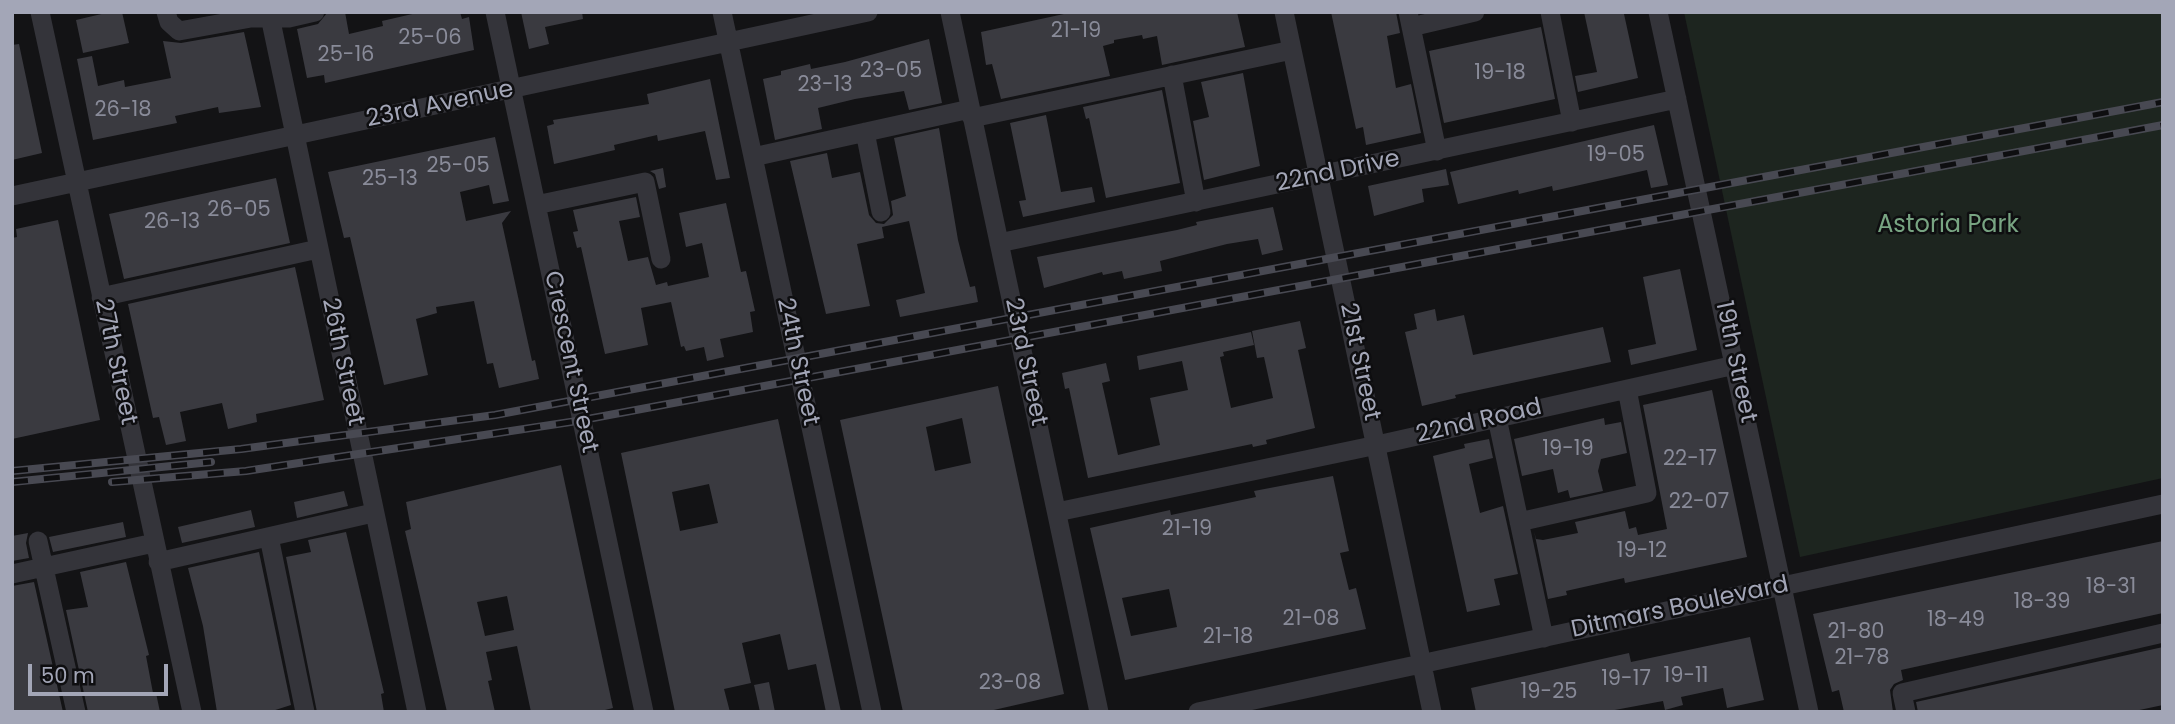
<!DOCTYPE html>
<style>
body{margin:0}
#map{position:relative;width:2175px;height:724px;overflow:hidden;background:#131315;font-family:Poppins,sans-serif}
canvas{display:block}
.frame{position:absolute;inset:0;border:14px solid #a3a6b7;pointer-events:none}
.scale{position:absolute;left:28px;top:664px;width:140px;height:32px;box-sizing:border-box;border:4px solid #a3a6b7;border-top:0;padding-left:9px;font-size:21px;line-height:24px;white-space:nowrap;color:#a3a6b7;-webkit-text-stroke:5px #0e0e10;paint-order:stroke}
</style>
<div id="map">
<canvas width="2175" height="724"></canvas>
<div class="frame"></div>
<div class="scale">50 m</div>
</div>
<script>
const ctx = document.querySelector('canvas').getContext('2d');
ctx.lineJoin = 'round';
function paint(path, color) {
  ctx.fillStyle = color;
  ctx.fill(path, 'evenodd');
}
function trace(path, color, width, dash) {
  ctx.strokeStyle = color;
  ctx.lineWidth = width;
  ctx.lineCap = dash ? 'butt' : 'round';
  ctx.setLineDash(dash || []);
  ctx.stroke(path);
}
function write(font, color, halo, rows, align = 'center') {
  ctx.font = font + ' Poppins,sans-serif';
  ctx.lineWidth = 5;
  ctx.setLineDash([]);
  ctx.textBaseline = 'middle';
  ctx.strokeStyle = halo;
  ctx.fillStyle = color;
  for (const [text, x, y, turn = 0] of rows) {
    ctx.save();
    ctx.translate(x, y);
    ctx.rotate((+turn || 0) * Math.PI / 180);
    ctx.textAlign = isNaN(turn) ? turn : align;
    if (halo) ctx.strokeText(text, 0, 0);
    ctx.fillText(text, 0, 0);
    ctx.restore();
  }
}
paint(new Path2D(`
 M 1684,12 L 2163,12 L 2163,478 L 1800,557 Z`), '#1d251f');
paint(new Path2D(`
 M 110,12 L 122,12 L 129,43 L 83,53 L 76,20 Z
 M 333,12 L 345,12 L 349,34 L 383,26 L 382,21 L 421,12 L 460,12 L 462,19 L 469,17 L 474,50 L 325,83 L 324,75 L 307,78 L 297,29 L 318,24 L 327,13 Z
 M 521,12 L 582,12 L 583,19 L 545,27 L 549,44 L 529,49 Z
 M 1073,12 L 1237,12 L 1245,47 L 1162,65 L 1157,36 L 1143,39 L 1142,35 L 1114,40 L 1114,43 L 1103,46 L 1110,76 L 1001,99 L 992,64 L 986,65 L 981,32 Z
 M 1331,12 L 1396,12 L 1400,33 L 1387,36 L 1396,88 L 1411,84 L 1421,133 L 1366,145 L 1363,127 L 1356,129 Z
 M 1584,12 L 1624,14 L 1638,78 L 1578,92 L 1575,76 L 1597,72 Z
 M 1541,27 L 1555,99 L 1444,123 L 1429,51 Z
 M 244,32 L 261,107 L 219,113 L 218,107 L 175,116 L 177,123 L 93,140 L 77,59 L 92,56 L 98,86 L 124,80 L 125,87 L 171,78 L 163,41 L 181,43 Z
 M 929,39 L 942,103 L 909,110 L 904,91 L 855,99 L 818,108 L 822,129 L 775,140 L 763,79 L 781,75 L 781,71 L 810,64 L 811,69 L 845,62 Z
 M 19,44 L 42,153 L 12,160 L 12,45 Z
 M 1243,73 L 1260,166 L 1204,180 L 1193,121 L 1209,117 L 1201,82 Z
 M 710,79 L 730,178 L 716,180 L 705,131 L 658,141 L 657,135 L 614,145 L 615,150 L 554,164 L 547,126 L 554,124 L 553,120 L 649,104 L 647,94 Z
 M 1162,90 L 1180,183 L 1106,198 L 1089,118 L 1086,119 L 1083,107 Z
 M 1046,115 L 1061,192 L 1092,187 L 1095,202 L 1023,217 L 1019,201 L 1026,200 L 1010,123 Z
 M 1654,125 L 1668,185 L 1651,188 L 1647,170 L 1553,191 L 1552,186 L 1519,194 L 1518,190 L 1458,204 L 1450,172 Z
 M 939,128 L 958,240 L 970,287 L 975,286 L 978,302 L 900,317 L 896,300 L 925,293 L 909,221 L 882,227 L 884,238 L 857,244 L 870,306 L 826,314 L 790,161 L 827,153 L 832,178 L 860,172 L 869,215 L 876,223 L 884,224 L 893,215 L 891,201 L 906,196 L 894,138 Z
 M 495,137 L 509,201 L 493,204 L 489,185 L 460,192 L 466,221 L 511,211 L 502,223 L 532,361 L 535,360 L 539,379 L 499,388 L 493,363 L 487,364 L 474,301 L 436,307 L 437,313 L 416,319 L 428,375 L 384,385 L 350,237 L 344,238 L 328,172 Z
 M 663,168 L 666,187 L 659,189 L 655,174 L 650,171 Z
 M 1446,169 L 1449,185 L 1422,189 L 1424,202 L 1374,216 L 1368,186 Z
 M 276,178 L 290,243 L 124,279 L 109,214 Z
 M 636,197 L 640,217 L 619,221 L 628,261 L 648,257 L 656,285 L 667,282 L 668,286 L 709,277 L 702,243 L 686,247 L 679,213 L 726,203 L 741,272 L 746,271 L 755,311 L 750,312 L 753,332 L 720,339 L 724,357 L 707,361 L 704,347 L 686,351 L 684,346 L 681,347 L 671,302 L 641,308 L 648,345 L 605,354 L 581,247 L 577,248 L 573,232 L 578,231 L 573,210 Z
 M 1273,207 L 1283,250 L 1262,255 L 1258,239 L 1227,244 L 1160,261 L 1162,271 L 1124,279 L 1122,271 L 1103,275 L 1102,272 L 1044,288 L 1037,257 L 1177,230 L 1197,225 L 1196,222 Z
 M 58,220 L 100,420 L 12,439 L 12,238 L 17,237 L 16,229 Z
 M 295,267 L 324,400 L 256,414 L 257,422 L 228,429 L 222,403 L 180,412 L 186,441 L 166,445 L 159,417 L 153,418 L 128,304 Z
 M 1680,269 L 1697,350 L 1631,365 L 1628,350 L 1656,344 L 1643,277 Z
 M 1435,309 L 1437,321 L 1464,315 L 1473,355 L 1603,327 L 1611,362 L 1455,395 L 1456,398 L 1422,406 L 1405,332 L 1417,329 L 1414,314 Z
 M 1300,321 L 1306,348 L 1298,350 L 1315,428 L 1266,440 L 1267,444 L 1253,447 L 1252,444 L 1088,478 L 1069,388 L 1065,389 L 1062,373 L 1106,363 L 1110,381 L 1102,383 L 1118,455 L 1160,445 L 1150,398 L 1188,390 L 1182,361 L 1139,370 L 1137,356 L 1251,332 L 1254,345 L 1223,352 L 1224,356 L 1220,357 L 1231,408 L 1273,398 L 1264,357 L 1257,358 L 1252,331 Z
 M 998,386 L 1064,694 L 985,712 L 903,712 L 840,420 ZM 962,418 L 971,463 L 935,471 L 926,427 Z
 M 1712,390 L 1747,557 L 1625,583 L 1624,578 L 1566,591 L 1567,595 L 1548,599 L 1534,531 L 1536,539 L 1543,540 L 1578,533 L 1575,522 L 1625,511 L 1629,529 L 1636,527 L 1638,535 L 1667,529 L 1643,405 Z
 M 1604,418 L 1605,425 L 1621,422 L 1627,453 L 1601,459 L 1598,471 L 1603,491 L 1570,498 L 1568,490 L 1558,493 L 1553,469 L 1522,476 L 1514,439 Z
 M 778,419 L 841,712 L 826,712 L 816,664 L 788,670 L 780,634 L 742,643 L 751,683 L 724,689 L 730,712 L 675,712 L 621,453 ZM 709,484 L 718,523 L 680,531 L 672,492 Z
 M 1489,439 L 1493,458 L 1469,464 L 1480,513 L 1503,506 L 1518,574 L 1494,579 L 1500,605 L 1467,612 L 1433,456 L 1465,448 L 1464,444 Z
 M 561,465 L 613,708 L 597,712 L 531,712 L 517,646 L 486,652 L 492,680 L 488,681 L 495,712 L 447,712 L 405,531 L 411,529 L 406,502 ZM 507,596 L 514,630 L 485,636 L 477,602 Z
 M 1333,476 L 1349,551 L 1340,553 L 1349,590 L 1356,588 L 1366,629 L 1125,680 L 1090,528 L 1170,510 L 1171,515 L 1256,497 L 1254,491 ZM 1169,589 L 1177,627 L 1131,636 L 1122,598 Z
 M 344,491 L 348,506 L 297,518 L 294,502 Z
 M 251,510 L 255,527 L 182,543 L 178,527 Z
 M 123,522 L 126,537 L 53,552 L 49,537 Z
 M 346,532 L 384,693 L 381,694 L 384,712 L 317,712 L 286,557 L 311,552 L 308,540 Z
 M 28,533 L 26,543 L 29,558 L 12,561 L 12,536 Z
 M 2163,541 L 2163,613 L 1901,670 L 1903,680 L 1894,684 L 1890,690 L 1893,712 L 1844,712 L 1839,690 L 1832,692 L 1813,614 Z
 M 259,552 L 291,705 L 269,712 L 217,712 L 203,626 L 188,568 Z
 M 126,562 L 149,655 L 146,656 L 153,693 L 156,693 L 160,712 L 88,712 L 66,610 L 88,607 L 80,572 Z
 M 34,582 L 63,712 L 12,712 L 12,586 Z
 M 1750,637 L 1764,700 L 1727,708 L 1723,688 L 1681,697 L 1683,705 L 1665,710 L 1663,701 L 1604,712 L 1476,712 L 1471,688 L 1629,653 L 1631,662 Z
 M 2163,647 L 2163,705 L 2130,712 L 1918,712 L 1916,702 Z
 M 769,682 L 775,712 L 760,712 L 754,685 Z`), '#3a3a40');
trace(new Path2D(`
 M 40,12 L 192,712
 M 166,12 L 169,22 L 179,31 L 251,18 L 289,18 L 315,12
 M 269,12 L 417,712
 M 495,12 L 644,712
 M 722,12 L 872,712
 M 950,12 L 1099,712
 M 1284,12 L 1432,712
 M 1408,12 L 1437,151
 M 1550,12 L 1572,122
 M 1658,12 L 1809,712
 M 1411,27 L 1475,12
 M 1172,75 L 1196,202
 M 972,118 L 1292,50
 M 865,132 L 881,212
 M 753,157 L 970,109
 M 12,196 L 868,12
 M 536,205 L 645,182 L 661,259
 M 999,243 L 1677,99
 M 101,297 L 318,249
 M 1497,418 L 1544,638
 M 1057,512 L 1377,445 L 1735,365
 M 1519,522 L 1647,493 L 1627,389
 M 269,537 L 305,712
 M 38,541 L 76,712
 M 158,562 L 373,513
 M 12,574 L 154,543
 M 1198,712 L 2163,504
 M 1906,712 L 1902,693 L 2163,633`), '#34343a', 19);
const rail = new Path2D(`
 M 12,471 L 241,449 L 495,415 L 2163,102
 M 12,482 L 211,462
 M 112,482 L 246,471 L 577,421 L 2163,125`);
trace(rail, '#484952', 8);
trace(rail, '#0e0e10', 5, [16]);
write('21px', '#898b99', null, [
 ["21-19",1076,32],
 ["25-06",430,39],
 ["25-16",346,56],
 ["23-05",891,72],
 ["19-18",1500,74],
 ["23-13",825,86],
 ["26-18",123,111],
 ["19-05",1616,156],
 ["25-05",458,167],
 ["25-13",390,180],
 ["26-05",239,211],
 ["26-13",172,223],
 ["19-19",1568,450],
 ["22-17",1690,460],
 ["22-07",1699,503],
 ["21-19",1187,530],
 ["19-12",1642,552],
 ["18-31",2111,588],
 ["18-39",2042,603],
 ["21-08",1311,620],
 ["18-49",1956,621],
 ["21-80",1856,633],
 ["21-18",1228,638],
 ["21-78",1862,659],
 ["19-11",1686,677],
 ["19-17",1626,680],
 ["23-08",1010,684],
 ["19-25",1549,693]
]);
write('24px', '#a3a6b7', '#0e0e10', [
 ["23rd Avenue",440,105,-12],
 ["22nd Drive",1338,172,-12],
 ["27th Street",115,362,78],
 ["26th Street",342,362,78],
 ["Crescent Street",570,362,78],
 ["24th Street",797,362,78],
 ["23rd Street",1025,362,78],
 ["21st Street",1359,362,78],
 ["19th Street",1735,362,78],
 ["22nd Road",1479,422,-13],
 ["Ditmars Boulevard",1680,608,-12]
]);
write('24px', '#78a482', '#0e0e10', [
 ["Astoria Park",1948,226]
]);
</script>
